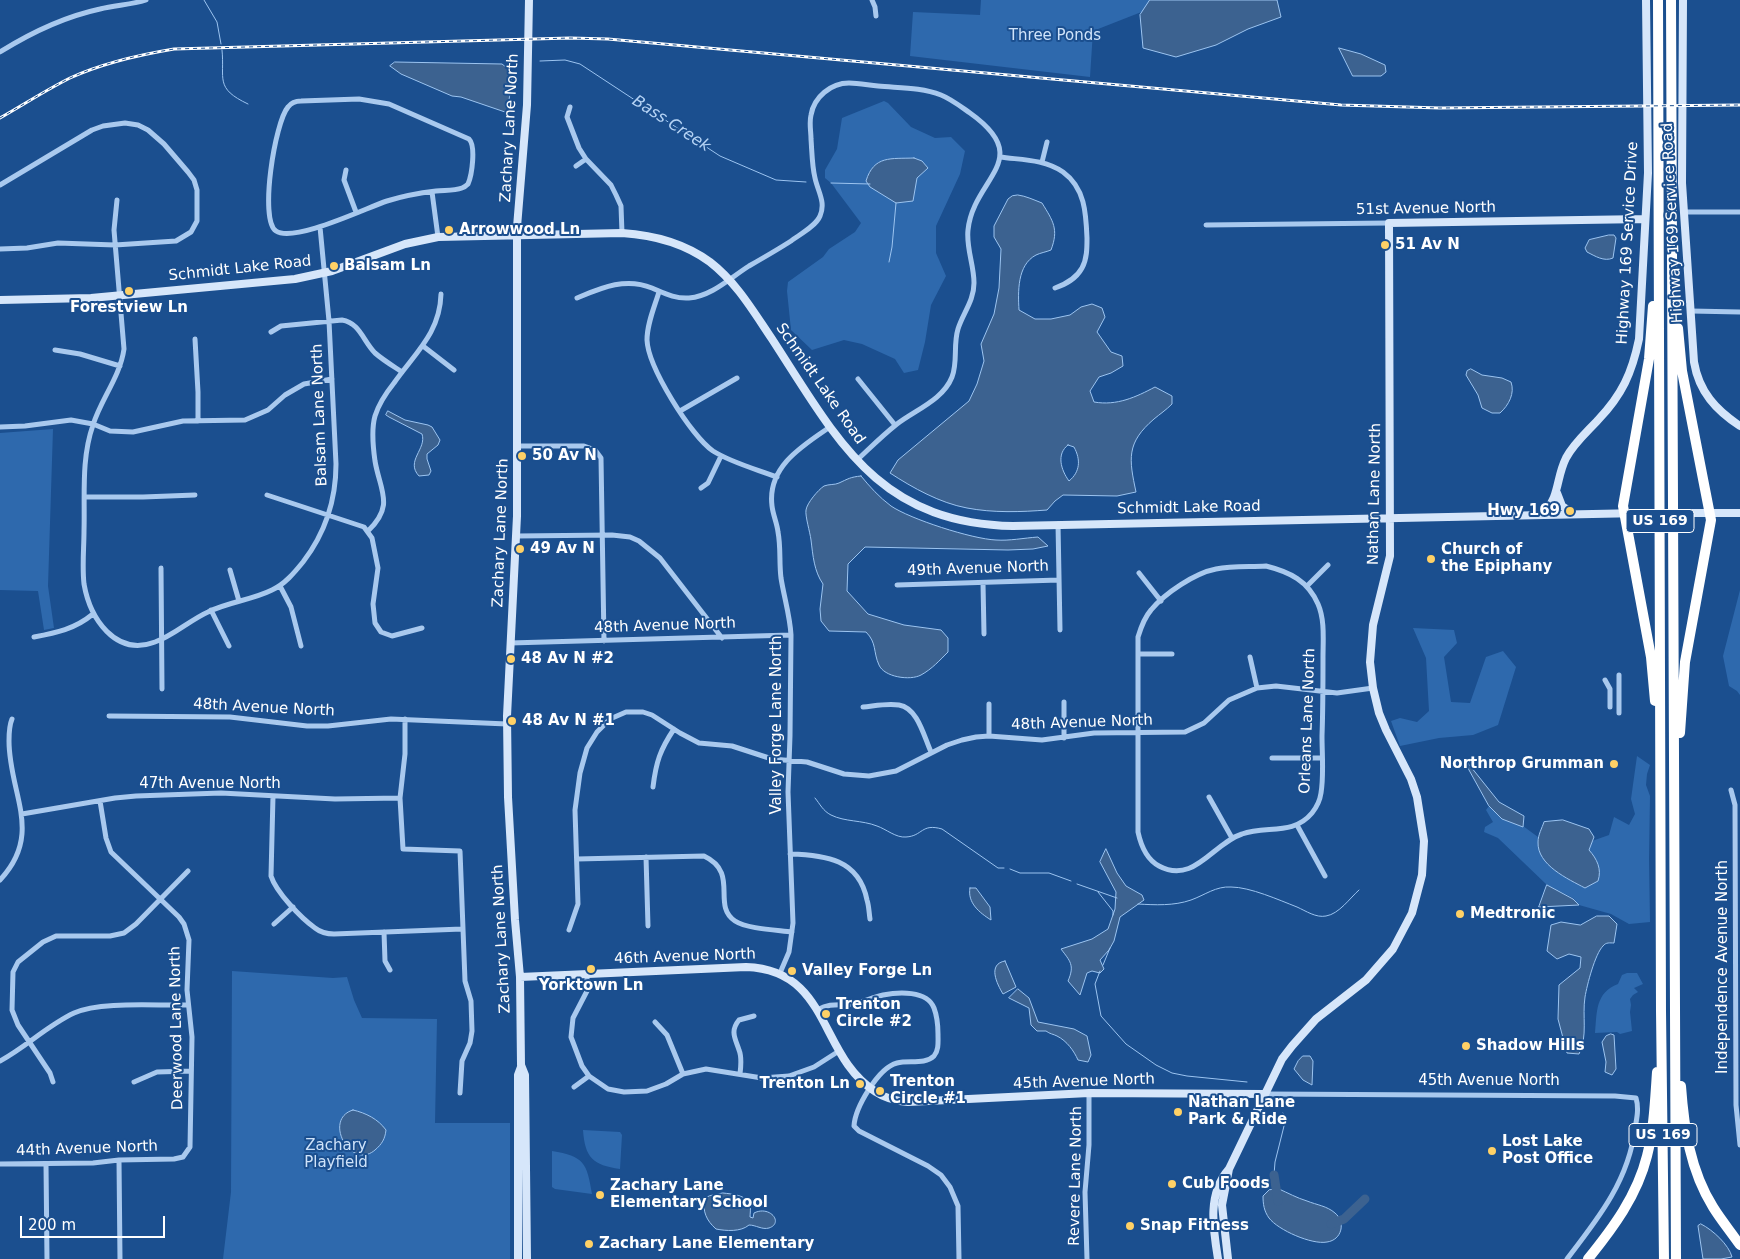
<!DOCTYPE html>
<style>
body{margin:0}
#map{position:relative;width:1740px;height:1259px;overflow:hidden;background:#1b4f8f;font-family:"DejaVu Sans",sans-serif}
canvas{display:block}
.scale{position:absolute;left:20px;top:1216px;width:145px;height:22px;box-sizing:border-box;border:2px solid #fff;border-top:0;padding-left:6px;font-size:15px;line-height:18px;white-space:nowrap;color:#fff;-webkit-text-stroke:4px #1b4f8f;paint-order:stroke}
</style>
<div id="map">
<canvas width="1740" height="1259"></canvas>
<div class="scale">200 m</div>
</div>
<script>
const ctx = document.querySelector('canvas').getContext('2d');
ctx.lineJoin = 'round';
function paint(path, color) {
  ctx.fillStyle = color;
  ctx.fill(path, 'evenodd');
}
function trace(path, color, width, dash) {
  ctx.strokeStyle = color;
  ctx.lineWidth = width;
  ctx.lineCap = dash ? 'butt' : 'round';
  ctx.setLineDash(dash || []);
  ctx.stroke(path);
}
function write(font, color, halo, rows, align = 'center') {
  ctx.font = font + ' "DejaVu Sans",sans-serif';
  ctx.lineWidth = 4;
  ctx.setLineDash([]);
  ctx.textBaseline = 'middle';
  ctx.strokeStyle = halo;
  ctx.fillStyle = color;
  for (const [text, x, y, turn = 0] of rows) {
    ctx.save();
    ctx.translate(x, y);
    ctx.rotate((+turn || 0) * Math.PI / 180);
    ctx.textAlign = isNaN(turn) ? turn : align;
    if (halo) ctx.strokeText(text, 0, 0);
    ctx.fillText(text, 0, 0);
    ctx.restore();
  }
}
paint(new Path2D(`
 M 981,0 L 1172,0 L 1093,31 L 1090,77 L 910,56 L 913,12 L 980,15 Z
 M 884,101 L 888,103 L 911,127 L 935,138 L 951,137 L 965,151 L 960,174 L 936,226 L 936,253 L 946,276 L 931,305 L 925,342 L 918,370 L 904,373 L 895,359 L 862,344 L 844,340 L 812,350 L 791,330 L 787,291 L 788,282 L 823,257 L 829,249 L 855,232 L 861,223 L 831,183 L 825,178 L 825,170 L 837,149 L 842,118 Z
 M 53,429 L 48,586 L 54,628 L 44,630 L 38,591 L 0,590 L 0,433 Z
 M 1740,590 L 1740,695 L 1737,691 L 1729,686 L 1723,656 Z
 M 1413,628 L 1454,630 L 1457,643 L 1444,657 L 1451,702 L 1470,703 L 1486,657 L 1503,651 L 1516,667 L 1498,725 L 1473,735 L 1439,738 L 1400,746 L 1391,721 L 1400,718 L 1417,722 L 1429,711 L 1426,658 Z
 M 1637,756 L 1650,765 L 1647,774 L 1646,785 L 1650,796 L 1649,859 L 1650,922 L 1629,924 L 1611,914 L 1579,905 L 1573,898 L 1547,885 L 1498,838 L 1484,832 L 1485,827 L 1493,822 L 1486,810 L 1489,806 L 1502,819 L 1523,826 L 1538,837 C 1535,862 1566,877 1585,888 L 1589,850 L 1592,841 L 1609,835 L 1614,817 L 1629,825 L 1635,814 L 1631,799 Z
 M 232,971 L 333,978 L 347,977 L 354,1000 L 362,1018 L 437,1019 L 435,1123 L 510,1123 L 510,1259 L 223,1259 L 231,1192 Z
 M 1627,973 L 1637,973 L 1643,984 L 1634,988 L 1638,992 L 1633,995 L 1630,999 L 1631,1005 L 1630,1012 L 1632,1031 L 1620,1034 L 1617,1032 L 1595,1033 C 1597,1012 1595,993 1618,984 L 1622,975 Z
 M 583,1130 L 620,1132 L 622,1135 L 620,1169 C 593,1165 585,1158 583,1130 Z
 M 552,1151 C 584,1156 587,1163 592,1194 L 555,1189 L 552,1187 Z`), '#2e69ad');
const water = new Path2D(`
 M 1150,0 L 1277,0 L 1281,17 L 1248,29 L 1216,45 L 1176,57 L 1143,48 L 1140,15 Z
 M 1339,48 L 1361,54 L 1385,65 L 1386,72 L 1381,76 L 1353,76 Z
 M 395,62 L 502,64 L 511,71 C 513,85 508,98 508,113 L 461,97 L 452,96 L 401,74 L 390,66 Z
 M 914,158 L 922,161 L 928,168 L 917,178 L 913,201 L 896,203 L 870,187 L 866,181 C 874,155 891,159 914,158 Z
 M 1018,195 C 1026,196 1034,200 1042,203 C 1053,221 1059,229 1051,250 C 1046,252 1040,253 1036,255 C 1017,265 1018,292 1019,310 L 1035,319 L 1051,319 L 1070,315 L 1081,307 L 1092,304 L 1102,308 L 1105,317 L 1097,332 L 1111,352 L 1122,356 L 1123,366 L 1111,373 L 1099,377 L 1090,391 L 1094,402 C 1117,406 1136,397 1155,387 L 1172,396 L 1172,404 C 1166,410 1160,414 1154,419 C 1126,443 1129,459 1136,492 L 1117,496 L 1063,495 L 1055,501 L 1047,510 C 1021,512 993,513 967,508 C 940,503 913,488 890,473 L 898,460 L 969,401 L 977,384 L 984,361 L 981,344 L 994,314 L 999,288 L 1001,249 L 994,237 L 994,226 L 1008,199 L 1012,196 ZM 1068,445 L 1074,447 C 1081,460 1080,472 1069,481 C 1061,470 1056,454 1068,445 Z
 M 1609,235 L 1614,235 L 1616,238 L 1613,258 C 1604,262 1595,256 1587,252 L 1585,248 L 1589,240 Z
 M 1471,369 L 1482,375 L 1502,378 L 1511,382 C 1515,393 1509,405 1500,413 L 1492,413 L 1482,408 L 1478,395 L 1466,375 L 1467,371 Z
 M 388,411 L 405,420 L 428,425 L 432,427 L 440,440 L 438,445 L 427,454 L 427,459 L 431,471 L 429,475 L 419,476 C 405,461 427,449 422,434 L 389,417 L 386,415 Z
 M 861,476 C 870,487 879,497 891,506 C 910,519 972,539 996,540 C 1009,541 1024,538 1038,537 L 1048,546 L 1033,549 L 1008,550 L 865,547 L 848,564 L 847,591 L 868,614 L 904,625 L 941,630 L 948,638 L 948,652 C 940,660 932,669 921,675 C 910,681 884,677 879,665 C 873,652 877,643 866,632 L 829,631 L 821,621 L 820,609 L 823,584 C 814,571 813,556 811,540 C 810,532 805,516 806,510 C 807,503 818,490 824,486 C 829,484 835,485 839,483 C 848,479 850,477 861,476 Z
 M 1465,762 L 1467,762 L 1499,802 L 1524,816 L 1523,827 L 1502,819 L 1489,806 Z
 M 1563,820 L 1589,829 L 1594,837 L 1589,850 C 1597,859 1602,869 1598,881 L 1585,888 C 1568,879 1537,865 1538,842 C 1538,835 1542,828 1544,822 Z
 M 1106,849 L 1117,873 L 1126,886 L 1142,895 L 1144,900 L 1120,917 L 1114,941 L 1109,950 L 1100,960 L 1104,969 L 1100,973 L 1092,971 L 1087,973 L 1080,995 L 1068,981 C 1075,965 1070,961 1061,949 L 1092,939 L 1108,929 L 1115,909 L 1116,892 L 1100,862 Z
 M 1547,885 L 1573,899 L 1579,905 L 1539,907 Z
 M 970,888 L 976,888 L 990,907 L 991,920 C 980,913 967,903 970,888 Z
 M 1597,916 L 1609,916 L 1617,924 L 1614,943 C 1610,943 1606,942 1603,946 C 1595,954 1587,985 1585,997 C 1582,1016 1588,1036 1579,1054 L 1567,1053 L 1558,1019 L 1559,985 L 1580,968 L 1581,957 L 1569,954 L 1557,959 L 1547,951 L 1551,925 L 1561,922 L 1580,925 Z
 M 1005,961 L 1016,987 L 1003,994 C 997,984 987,964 1005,961 Z
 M 1018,989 L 1029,998 L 1038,1022 L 1074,1029 L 1087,1036 L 1091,1055 L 1088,1062 L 1078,1060 C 1074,1051 1067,1041 1057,1036 C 1053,1034 1050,1034 1046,1031 L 1037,1031 L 1031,1025 L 1029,1008 L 1009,998 Z
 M 1611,1034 L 1614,1035 L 1616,1069 L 1612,1075 L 1605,1072 L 1606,1062 L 1602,1042 L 1606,1036 Z
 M 1303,1056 L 1310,1056 L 1313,1061 L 1312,1085 L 1303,1080 L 1294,1069 L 1298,1061 Z
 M 353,1110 C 366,1113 378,1119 386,1130 C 385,1139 382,1144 375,1150 C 351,1171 322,1119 353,1110 Z
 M 1279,1189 C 1288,1193 1297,1198 1307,1201 C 1317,1205 1327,1206 1335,1213 C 1346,1222 1342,1240 1327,1242 C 1312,1245 1278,1230 1269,1218 C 1264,1211 1263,1204 1263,1196 L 1269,1190 Z
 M 723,1193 C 732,1194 746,1195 750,1204 C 751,1208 750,1214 750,1217 L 753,1218 L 754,1213 C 770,1205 784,1223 769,1228 C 762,1230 756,1225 749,1225 C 741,1232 726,1231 716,1229 C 706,1220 703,1212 704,1199 L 709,1196 Z
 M 1701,1224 C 1713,1230 1729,1245 1732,1257 L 1721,1259 L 1703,1259 L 1698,1226 Z`);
paint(water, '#3c6290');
trace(water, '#9cc4f0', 1);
trace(new Path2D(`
 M 204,0 L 217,22 L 221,44
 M 222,50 C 225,79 214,88 248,104
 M 540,61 L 565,60 L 580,64 L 720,156 L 776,180 L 806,182
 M 507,67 L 514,60
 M 831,183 L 870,184
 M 889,262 L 892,247 L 896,203
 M 815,798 C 820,804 823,811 831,815 C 845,822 862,820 877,826 C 886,829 896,838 906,837 C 923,836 921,823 942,829 L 998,868 L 1004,868
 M 1010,869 L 1020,873 L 1049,873 L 1071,881
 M 1077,884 L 1117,898
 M 1098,892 L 1113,911 L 1113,915
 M 1138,904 C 1155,905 1174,906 1191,900 C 1205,895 1216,886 1231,887 C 1250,887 1279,900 1297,907 C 1306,911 1316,918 1326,916 C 1339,914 1350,898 1359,890
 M 1103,965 L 1110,948
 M 1100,971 L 1095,984 L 1101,1016 L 1126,1044 L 1156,1065 L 1172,1073 L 1187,1076 L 1247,1082
 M 1274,1175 L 1275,1162 L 1286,1118 L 1283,1113`), '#9cc4f0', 1);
trace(new Path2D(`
 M 1274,1175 L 1278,1201
 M 1331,1224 L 1344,1219 L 1365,1199`), '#3c6290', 9);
trace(new Path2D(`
 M 872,0 L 875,7 L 876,16
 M 0,52 C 32,32 63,17 100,9 C 115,5 131,5 146,0
 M 359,99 L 389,104 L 469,139 C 476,146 472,175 468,184 C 466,186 465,187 462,188 C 454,191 444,190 436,191 C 419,193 403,196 387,201 C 366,208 294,243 276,231 C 259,220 275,122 288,107 C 291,103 296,101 301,101 Z
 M 570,107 L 567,117 L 579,148 L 586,159 L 611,185 L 616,195 L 621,206 L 622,233
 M 1000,157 C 1021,160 1044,159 1063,172 C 1085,188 1086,213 1087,238 C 1087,248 1087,259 1082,268 C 1076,279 1066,284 1055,288
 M 1042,162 L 1047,142
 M 576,166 L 586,159
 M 346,170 L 344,180 L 356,212
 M 0,185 L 92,130 L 103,126 L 125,123 L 138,125 L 148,130 L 164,144 L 188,172 L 194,180 L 197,190 L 197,221 L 191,232 L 176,241 L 115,245 L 58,243 L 27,248 L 0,249
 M 432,192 L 438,237
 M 117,200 L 114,230 L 124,349 C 120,377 101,399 93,425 C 81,459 85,496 84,531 C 84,548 82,566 84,584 C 90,618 115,657 155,642 C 173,636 190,620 208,612 C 228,602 252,600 272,590 C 285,584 294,573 303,562 C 326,532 336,501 336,464 L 329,321 L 320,227
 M 1684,212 L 1740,212
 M 1206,225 L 1389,223
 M 659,292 C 654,308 647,324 647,340 C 648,367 691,436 713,451 C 732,463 756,469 777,477
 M 577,298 C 601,288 625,277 652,288 C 664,293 675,299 689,298 C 712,296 730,278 749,266 C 763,258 777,250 791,241 C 799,235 816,226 820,216 C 826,202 818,192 815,178 C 812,166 812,152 811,139 C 811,131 809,123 811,115 C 814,97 831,83 849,83 C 858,83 868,85 878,86 C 899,88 921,87 941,95 C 951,99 960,106 970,113 C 1036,160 973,178 968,230 C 966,248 974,265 974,283 C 974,301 963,313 958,329 C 953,345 958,362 952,377 C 943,400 915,410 897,424 C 883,435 870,448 857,460
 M 1691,311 L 1740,312
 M 271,332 L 281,326 L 342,320 C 360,323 363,341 375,353 C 383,360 393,366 402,372
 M 195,339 L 198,392 L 198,421
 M 423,346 L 454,370
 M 55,350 L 80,354 L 120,366
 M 858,379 L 895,425
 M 680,411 L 737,378
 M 0,427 L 25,426 L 71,420 L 93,424 L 110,431 L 133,432 L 183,421 L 245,420 L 268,410 L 285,395 L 304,384 L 332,379
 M 518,446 L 584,446 L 595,450 L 601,458 L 604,641
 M 701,488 L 708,483 L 721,456
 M 267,495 L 364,527 L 372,538 L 378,568 L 373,604 L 375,623 L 381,632 L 392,636 L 422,628
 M 85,497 L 143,497 L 195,495
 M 1058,524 L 1060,630
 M 368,531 C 395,505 380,491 375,461 C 373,447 371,430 375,416 C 379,403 386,393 394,383 C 415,353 440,333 441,294
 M 517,536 L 612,535 L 630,537 L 639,541 L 660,558 L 722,638
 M 1266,566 C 1290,572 1308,581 1318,604 C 1325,620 1323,640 1323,657 C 1323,683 1323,709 1322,736 C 1322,754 1324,775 1321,793 C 1320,800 1316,808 1312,813 C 1293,836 1266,825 1242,834 C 1213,843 1194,885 1159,866 C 1146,859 1141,846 1138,832 L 1138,637 C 1141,627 1144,618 1151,610 C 1165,593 1195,573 1216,569 C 1232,566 1249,567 1266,566 Z
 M 161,568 L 162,689
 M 230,570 L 239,601
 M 1139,573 L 1161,601
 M 983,583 L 984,634
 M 897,585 L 1059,580
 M 280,586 L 291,607 L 301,646
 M 1307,586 L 1328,565
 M 211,610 L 229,646
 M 34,637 C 56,633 75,629 93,614
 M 510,643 L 791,635
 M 1138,654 L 1172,654
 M 1250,657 L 1257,688
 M 1619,675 L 1619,713
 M 1605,680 L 1610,689 L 1610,707
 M 1064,702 L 1064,738
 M 863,707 C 874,706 887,703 899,705 C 918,708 924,737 931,752
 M 109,716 L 230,717 L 307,726 L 328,726 L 391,719 L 507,724
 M 405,719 L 405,754 L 400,798 L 403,849 L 460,851 L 465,981 L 471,1001 L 472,1031 L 470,1043 L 462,1061 L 460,1093
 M 989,736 L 989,704
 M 1272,758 L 1322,758
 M 653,787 C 656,762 660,750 674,729
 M 1731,790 L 1735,805 L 1736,1105 L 1740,1145
 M 273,796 L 271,876 C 276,892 301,918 315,928 C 320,932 327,934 334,934 L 462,929
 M 1209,797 L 1232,838
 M 22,814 L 115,798 L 136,796 L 221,793 L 335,799 L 400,798
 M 1297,825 L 1325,876
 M 790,854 C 825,855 859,859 867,900 C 869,906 869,913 870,919
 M 646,857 L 648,926
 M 577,859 L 704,856 C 740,873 711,905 735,921 C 747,929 777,930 792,932
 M 0,880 C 44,833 9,794 9,741 C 9,733 9,726 12,719
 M 274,924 L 293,907
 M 569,930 L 578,904 L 575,810 L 580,773 L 587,748 L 597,732 L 610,719 L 626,712 L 643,712 L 652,715 L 680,733 L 699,743 L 732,746 L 772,759 L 807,762 L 844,774 L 869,776 L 896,771 L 947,745 L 962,740 L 976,737 L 989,736 L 1042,740 L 1094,733 L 1185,732 L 1204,723 L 1229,700 L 1257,688 L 1276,686 L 1337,693 L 1373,688
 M 384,932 L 385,961 L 390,970
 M 780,973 L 789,952 L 793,923 L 788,792 L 790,736 L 791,635 C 790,616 784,597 781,578 C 779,563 781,547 778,532 C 777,523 773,515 772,506 C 767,467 802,446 830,427
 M 587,974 L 587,991 L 573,1018 L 571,1037 L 582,1066 L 589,1076 L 608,1089 L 624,1092 L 647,1091 L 666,1084 L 683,1074 L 706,1069 L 762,1078 L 789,1076 L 814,1067 L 839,1051
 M 817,1010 C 833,1002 838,1006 853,1004 C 863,1002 873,997 883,995 C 898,992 927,990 934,1008 C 937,1016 938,1026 938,1034 C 938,1042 939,1050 934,1056 C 925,1065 909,1060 897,1063 C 878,1068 855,1108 854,1126 L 859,1131 L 928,1166 L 941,1175 L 950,1187 L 958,1206 L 959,1259
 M 655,1022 L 667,1035 L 683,1074
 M 0,1061 C 26,1047 48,1025 74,1013 C 101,1001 157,1006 188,1005
 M 740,1074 C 741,1066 742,1057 739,1050 C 735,1038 730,1031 739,1020 L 754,1016
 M 53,1082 L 50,1073 L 18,1025 L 12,1010 L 13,972 L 18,962 L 43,942 L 56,936 L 110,936 L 124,933 L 136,924 L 188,871
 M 134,1082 L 157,1072 L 191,1071
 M 574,1087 L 589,1076
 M 1265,1094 L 1615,1096 L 1636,1098 C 1639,1108 1637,1118 1635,1128 C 1629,1180 1598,1219 1567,1259
 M 119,1160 L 120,1259
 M 0,1164 L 93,1163 L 119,1160 L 174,1159 L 183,1157 L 190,1147 L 192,1037 L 187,990 L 189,940 L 184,924 L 179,917 L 111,852 L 106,838 L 100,801
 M 46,1164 L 47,1259
 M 1087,1259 L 1085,1192 L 1089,1145 L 1089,1093`), '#a9c9ee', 5);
trace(new Path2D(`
 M 1683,0 L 1682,183 L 1694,362 C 1699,392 1716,410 1740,426
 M 0,300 L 91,298 L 295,279 L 332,271 L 405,244 L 438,237 L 622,233 C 654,235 684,243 710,262 C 737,283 753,311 772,339 C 837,439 877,523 1013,526 L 1641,513
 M 1557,493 L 1562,506 L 1573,513
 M 1692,513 L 1740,513
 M 1544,514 C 1560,495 1556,478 1566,458 C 1574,443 1587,432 1598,420 C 1622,395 1632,373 1639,339 L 1648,173 L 1646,0
 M 520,977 L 746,967 C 831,970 818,1056 876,1092 C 886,1099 897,1101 908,1102 L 1089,1093 L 1265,1094
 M 518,1259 L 518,1075 L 521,1067
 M 527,1259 L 525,1075 L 521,1065 L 520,977 L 515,920 L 508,797 L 507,716 L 517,516 L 517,227 L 527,105 L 529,0
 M 1218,1259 C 1213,1228 1207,1194 1229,1169 L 1282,1059 L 1292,1046 L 1316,1019 L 1366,980 L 1393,949 L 1412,913 L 1422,875 L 1424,841 L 1417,797 L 1411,779 L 1386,730 L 1379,713 L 1373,688 L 1370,662 L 1373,625 L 1390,556 L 1389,223 L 1645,219
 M 1228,1259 L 1222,1205 L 1229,1169`), '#d6e6fa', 8);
trace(new Path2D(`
 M 1658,0 L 1661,1011 L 1664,1259
 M 1671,0 L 1676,1259
 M 1653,306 L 1649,359 L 1623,506 L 1651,657 L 1655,701
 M 1678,328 L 1682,371 L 1711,520 L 1685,662 L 1680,733
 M 1681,1086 C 1684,1128 1690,1170 1713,1207 C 1721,1220 1731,1232 1740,1245
 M 1588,1259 C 1613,1228 1637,1196 1647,1156 C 1654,1129 1655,1100 1657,1072`), '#fff', 10);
const rail = new Path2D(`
 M 0,118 C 23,105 46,90 70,78 C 103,63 138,55 174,49 L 570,38 L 608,39 L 1341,105 L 1440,108 L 1740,105`);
trace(rail, '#fff', 3);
trace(rail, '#1b4f8f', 1, [4]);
trace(new Path2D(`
 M 1641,513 L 1692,513`), '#d6e6fa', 8);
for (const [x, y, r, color] of [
 [449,230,5,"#ffd166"],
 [1385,245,5,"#ffd166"],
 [334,266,5,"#ffd166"],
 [129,291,5,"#ffd166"],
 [522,456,5,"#ffd166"],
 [1570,511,5,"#ffd166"],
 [520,549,5,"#ffd166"],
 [1431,559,5,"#ffd166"],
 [511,659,5,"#ffd166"],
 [512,721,5,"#ffd166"],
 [1614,764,5,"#ffd166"],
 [1460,914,5,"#ffd166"],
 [591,969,5,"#ffd166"],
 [792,971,5,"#ffd166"],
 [826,1014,5,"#ffd166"],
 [1466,1046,5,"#ffd166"],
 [860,1084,5,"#ffd166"],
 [880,1091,5,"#ffd166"],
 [1178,1112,5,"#ffd166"],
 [1492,1151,5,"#ffd166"],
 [1172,1184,5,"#ffd166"],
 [600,1195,5,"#ffd166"],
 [1130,1226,5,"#ffd166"],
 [589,1244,5,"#ffd166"]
]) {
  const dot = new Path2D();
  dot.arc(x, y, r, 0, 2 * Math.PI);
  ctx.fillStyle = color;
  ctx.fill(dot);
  trace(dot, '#1b4f8f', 2);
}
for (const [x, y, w] of [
 [1660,521,68],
 [1663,1135,68]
]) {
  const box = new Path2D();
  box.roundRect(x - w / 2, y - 11.5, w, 23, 4);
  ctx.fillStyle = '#1b4f8f';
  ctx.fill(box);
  trace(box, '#fff', 1);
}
write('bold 14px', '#fff', null, [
 ["US 169",1660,521],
 ["US 169",1663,1135]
]);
write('15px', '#cfe3fa', '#1b4f8f', [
 ["Three Ponds",1055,36],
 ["Zachary",336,1146],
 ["Playfield",336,1163]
]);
write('15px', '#fff', '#1b4f8f', [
 ["Zachary Lane North",510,128,-87],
 ["51st Avenue North",1426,209,-1],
 ["Highway 169 Service Road",1673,223,-93],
 ["Highway 169 Service Drive",1628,243,-87],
 ["Schmidt Lake Road",240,269,-6],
 ["Schmidt Lake Road",820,384,55],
 ["Balsam Lane North",320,415,-92],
 ["Nathan Lane North",1375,494,-89],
 ["Schmidt Lake Road",1189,508,-1],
 ["Zachary Lane North",501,533,-88],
 ["49th Avenue North",978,569,-2],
 ["48th Avenue North",665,626,-2],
 ["48th Avenue North",264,708,3],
 ["Orleans Lane North",1308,721,-88],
 ["48th Avenue North",1082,723,-2],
 ["Valley Forge Lane North",777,725,-90],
 ["47th Avenue North",210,784],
 ["Zachary Lane North",502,939,-93],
 ["46th Avenue North",685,957,-2],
 ["Independence Avenue North",1723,967,-90],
 ["Deerwood Lane North",177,1028,-91],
 ["45th Avenue North",1489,1081],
 ["45th Avenue North",1084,1082,-2],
 ["44th Avenue North",87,1149,-2],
 ["Revere Lane North",1076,1176,-89]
]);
write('bold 15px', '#fff', '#1b4f8f', [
 ["Arrowwood Ln",459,230],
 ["51 Av N",1395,245],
 ["Balsam Ln",344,266],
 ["Forestview Ln",129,308,"center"],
 ["50 Av N",532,456],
 ["Hwy 169",1560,511,"right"],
 ["49 Av N",530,549],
 ["Church of",1441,550],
 ["the Epiphany",1441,567],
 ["48 Av N #2",521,659],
 ["48 Av N #1",522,721],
 ["Northrop Grumman",1604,764,"right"],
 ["Medtronic",1470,914],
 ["Valley Forge Ln",802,971],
 ["Yorktown Ln",591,986,"center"],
 ["Trenton",836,1005],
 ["Circle #2",836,1022],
 ["Shadow Hills",1476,1046],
 ["Trenton",890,1082],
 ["Circle #1",890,1099],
 ["Trenton Ln",850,1084,"right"],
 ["Nathan Lane",1188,1103],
 ["Park & Ride",1188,1120],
 ["Lost Lake",1502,1142],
 ["Post Office",1502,1159],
 ["Cub Foods",1182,1184],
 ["Zachary Lane",610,1186],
 ["Elementary School",610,1203],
 ["Snap Fitness",1140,1226],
 ["Zachary Lane Elementary",599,1244]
], 'left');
write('italic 16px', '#b5d3f5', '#1b4f8f', [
 ["Bass Creek",671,124,33]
]);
</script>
